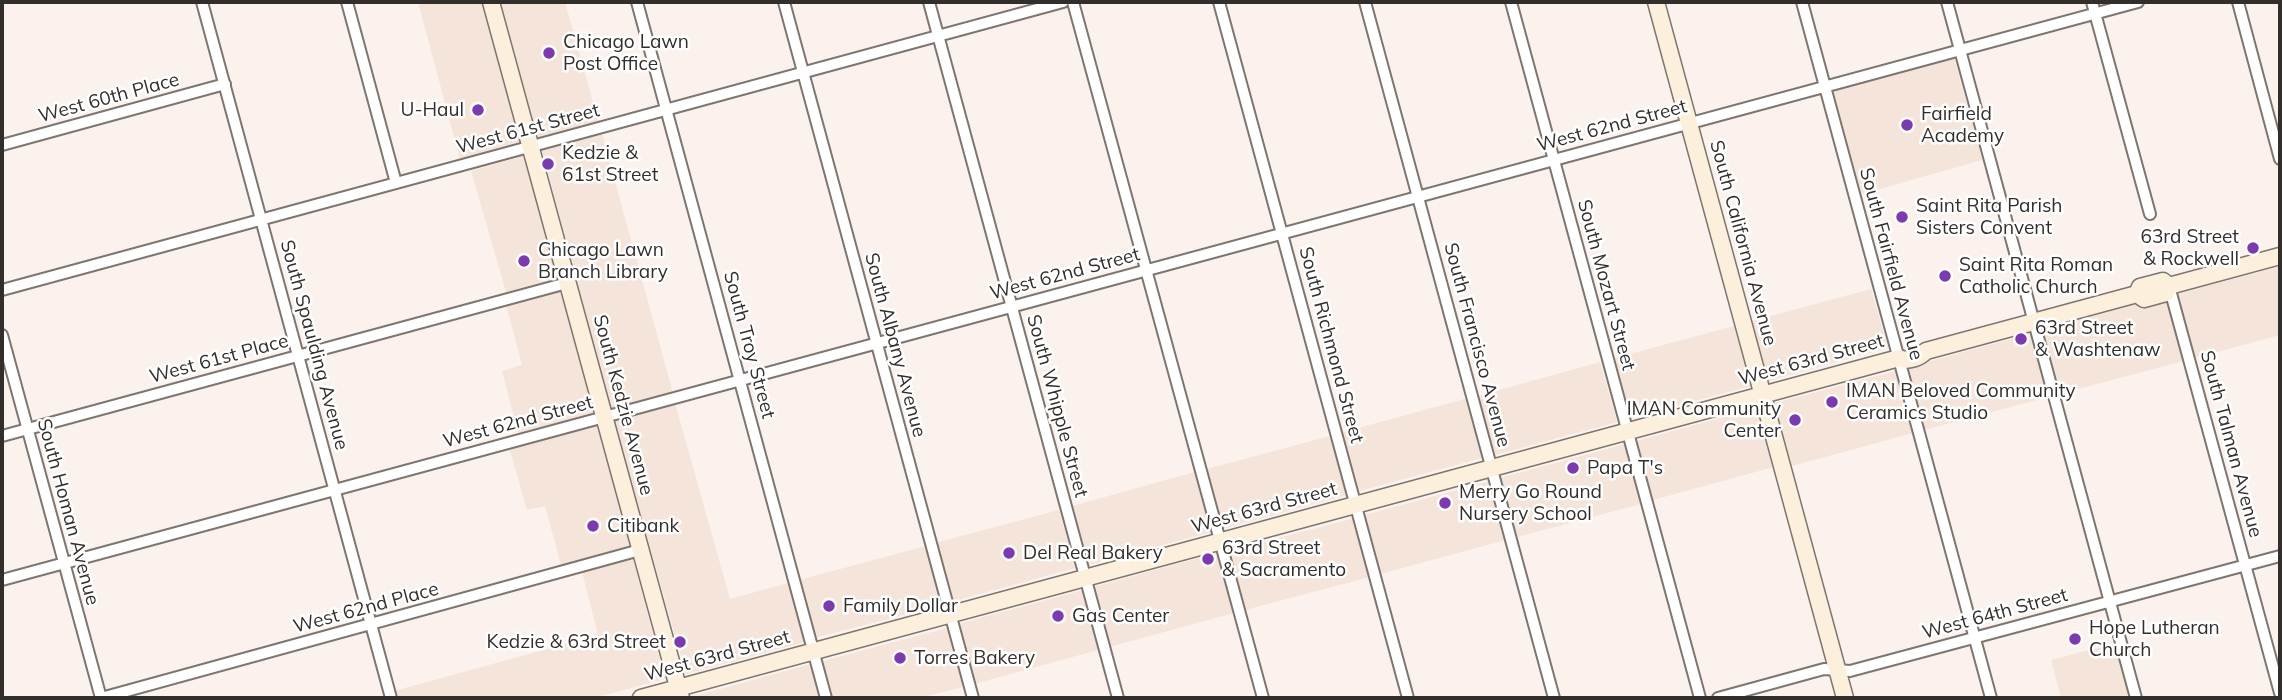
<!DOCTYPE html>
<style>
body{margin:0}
#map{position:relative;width:2282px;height:700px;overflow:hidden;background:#fcf2ed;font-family:Mulish,sans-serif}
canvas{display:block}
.frame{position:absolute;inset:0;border:4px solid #312e2b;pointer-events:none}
</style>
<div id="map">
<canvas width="2282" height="700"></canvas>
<div class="frame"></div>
</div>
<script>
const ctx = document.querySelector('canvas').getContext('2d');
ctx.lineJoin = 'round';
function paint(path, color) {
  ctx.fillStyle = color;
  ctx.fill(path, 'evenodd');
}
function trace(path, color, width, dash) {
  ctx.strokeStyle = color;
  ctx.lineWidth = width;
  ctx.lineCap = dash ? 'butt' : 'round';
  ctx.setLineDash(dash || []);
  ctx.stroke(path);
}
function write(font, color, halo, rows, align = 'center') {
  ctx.font = font + ' Mulish,sans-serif';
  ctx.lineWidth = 5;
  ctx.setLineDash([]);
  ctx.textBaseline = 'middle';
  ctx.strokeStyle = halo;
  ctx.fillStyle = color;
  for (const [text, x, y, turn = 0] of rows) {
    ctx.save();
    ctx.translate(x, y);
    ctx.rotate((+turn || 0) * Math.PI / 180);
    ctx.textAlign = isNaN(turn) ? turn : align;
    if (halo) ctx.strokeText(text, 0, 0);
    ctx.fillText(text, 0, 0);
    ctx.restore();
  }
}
paint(new Path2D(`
 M 418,2 L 482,2 L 521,144 L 460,159 Z
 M 500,2 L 565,2 L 599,123 L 538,140 Z
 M 1954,57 L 1982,160 L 1862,194 L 1832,90 Z
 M 602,134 L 673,393 L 611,409 L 542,150 Z
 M 524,156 L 557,278 L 506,292 L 471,171 Z
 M 2280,266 L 2280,335 L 2195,358 L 2178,294 Z
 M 1871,289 L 1888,348 L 1768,381 L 1752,321 Z
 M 560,291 L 594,413 L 518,433 L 502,371 L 522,365 L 506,305 Z
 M 2166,296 L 2184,361 L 2059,394 L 2042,330 Z
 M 1734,326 L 1751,386 L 1631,418 L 1615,358 Z
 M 2030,334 L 2048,397 L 1924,430 L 1908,367 Z
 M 1600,362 L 1617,422 L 1495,455 L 1478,396 Z
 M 1896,371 L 1913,433 L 1792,466 L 1775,403 Z
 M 1465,399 L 1482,458 L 1359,491 L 1343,432 Z
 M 675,403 L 730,599 L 788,583 L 805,642 L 686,674 L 614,420 Z
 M 1757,408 L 1774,467 L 1653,500 L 1636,441 Z
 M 597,424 L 631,546 L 561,565 L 545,506 L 527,510 L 509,447 Z
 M 1330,436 L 1347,495 L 1222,529 L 1207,469 Z
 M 1625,444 L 1641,504 L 1517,537 L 1500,478 Z
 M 1195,472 L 1212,532 L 1088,565 L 1072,506 Z
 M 1490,481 L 1506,540 L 1380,574 L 1365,515 Z
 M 1059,510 L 1075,568 L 951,602 L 935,543 Z
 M 1355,518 L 1370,577 L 1245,610 L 1229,551 Z
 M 926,546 L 942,605 L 814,638 L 799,580 Z
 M 1217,553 L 1234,613 L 1109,647 L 1093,587 Z
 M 633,559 L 665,679 L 594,698 L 396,698 L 394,691 L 598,635 L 582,572 Z
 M 1083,590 L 1098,650 L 974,684 L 958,624 Z
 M 947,628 L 963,687 L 920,698 L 833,698 L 823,661 Z
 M 2115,643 L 2130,698 L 2061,698 L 2051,660 Z
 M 811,664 L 821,698 L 692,698 L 691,697 Z`), '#f4e4d9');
const street = new Path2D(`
 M 202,2 L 391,698
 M 347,2 L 396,183
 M 637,2 L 826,698
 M 784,2 L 973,698
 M 929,2 L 1118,698
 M 1073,2 L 1263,698
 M 1219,2 L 1408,698
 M 1365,2 L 1554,698
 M 1511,2 L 1700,698
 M 1802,2 L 1991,698
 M 1947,2 L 2136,698
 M 2092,2 L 2150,214
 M 2238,2 L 2280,159
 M 2,145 L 225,84
 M 2169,286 L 2280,693
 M 2,290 L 1063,2
 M 2,335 L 101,698 L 640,550
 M 2,436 L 567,283
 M 2,580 L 2138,2
 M 1718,698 L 1824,669 L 1850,671 L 2280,556`);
const secondary = new Path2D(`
 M 491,2 L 681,698
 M 1656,2 L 1845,698
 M 2137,294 L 2144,299 L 2166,293 L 2169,286
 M 641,698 L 1899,358 C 1908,362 1919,358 1926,351 L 2137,294 L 2140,287 L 2163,281 L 2169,286 L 2280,256`);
trace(street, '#7d7570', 14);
trace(secondary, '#7d7570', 19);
trace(street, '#fff', 10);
trace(secondary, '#fcf0dd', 16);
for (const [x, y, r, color] of [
 [549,53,7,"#7b3aae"],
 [478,110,7,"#7b3aae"],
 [1907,125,7,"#7b3aae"],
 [548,164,7,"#7b3aae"],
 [1902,217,7,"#7b3aae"],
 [2253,248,7,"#7b3aae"],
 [524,261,7,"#7b3aae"],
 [1945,276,7,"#7b3aae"],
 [2021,339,7,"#7b3aae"],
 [1832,402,7,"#7b3aae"],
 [1795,420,7,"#7b3aae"],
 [1573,468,7,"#7b3aae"],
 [1445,503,7,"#7b3aae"],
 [593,526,7,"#7b3aae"],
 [1009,553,7,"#7b3aae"],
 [1208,559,7,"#7b3aae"],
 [829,606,7,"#7b3aae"],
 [1058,616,7,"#7b3aae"],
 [2075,639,7,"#7b3aae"],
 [680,642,7,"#7b3aae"],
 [900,658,7,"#7b3aae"]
]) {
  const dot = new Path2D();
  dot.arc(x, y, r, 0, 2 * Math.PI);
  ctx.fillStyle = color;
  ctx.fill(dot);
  trace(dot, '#fff', 2.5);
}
write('19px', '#312e2b', '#fff', [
 ["Chicago Lawn",563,42],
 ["Post Office",563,64],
 ["U-Haul",464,110,"right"],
 ["Fairfield",1921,114],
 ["Academy",1921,136],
 ["Kedzie &",562,153],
 ["61st Street",562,175],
 ["Saint Rita Parish",1916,206],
 ["Sisters Convent",1916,228],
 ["63rd Street",2239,237,"right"],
 ["& Rockwell",2239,259,"right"],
 ["Chicago Lawn",538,250],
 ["Branch Library",538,272],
 ["Saint Rita Roman",1959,265],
 ["Catholic Church",1959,287],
 ["63rd Street",2035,328],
 ["& Washtenaw",2035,350],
 ["IMAN Beloved Community",1846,391],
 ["Ceramics Studio",1846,413],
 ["IMAN Community",1781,409,"right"],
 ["Center",1781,431,"right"],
 ["Papa T's",1587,468],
 ["Merry Go Round",1459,492],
 ["Nursery School",1459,514],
 ["Citibank",607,526],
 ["63rd Street",1222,548],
 ["& Sacramento",1222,570],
 ["Del Real Bakery",1023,553],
 ["Family Dollar",843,606],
 ["Gas Center",1072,616],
 ["Hope Lutheran",2089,628],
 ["Church",2089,650],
 ["Kedzie & 63rd Street",666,642,"right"],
 ["Torres Bakery",914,658]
], 'left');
write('19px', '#312e2b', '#fff', [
 ["West 60th Place",109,98,-15],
 ["West 62nd Street",1612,126,-15],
 ["West 61st Street",528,129,-15],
 ["South California Avenue",1743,243,75],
 ["South Fairfield Avenue",1891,264,75],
 ["West 62nd Street",1065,274,-15],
 ["South Mozart Street",1606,285,75],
 ["South Spaulding Avenue",314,345,75],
 ["South Troy Street",749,345,75],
 ["South Albany Avenue",895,345,75],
 ["South Richmond Street",1331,345,75],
 ["South Francisco Avenue",1477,345,75],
 ["West 61st Place",219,359,-15],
 ["West 63rd Street",1811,360,-15],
 ["South Kedzie Avenue",623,405,75],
 ["South Whipple Street",1057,406,75],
 ["West 62nd Street",518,422,-15],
 ["South Talman Avenue",2231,444,75],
 ["West 63rd Street",1264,508,-15],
 ["South Homan Avenue",68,512,75],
 ["West 62nd Place",366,608,-15],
 ["West 64th Street",1995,614,-15],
 ["West 63rd Street",717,656,-15]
]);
</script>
